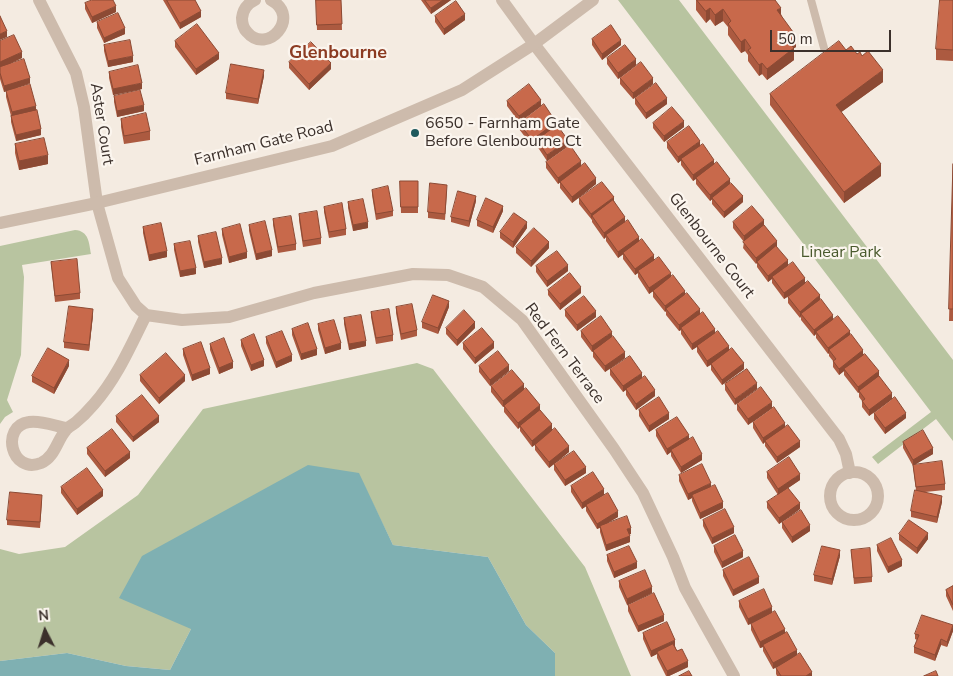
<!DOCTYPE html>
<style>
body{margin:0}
#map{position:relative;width:953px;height:676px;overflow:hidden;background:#f4ebe1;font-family:"Nunito Sans",sans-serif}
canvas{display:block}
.north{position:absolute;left:20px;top:606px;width:50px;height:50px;-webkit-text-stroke:4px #fbf5ee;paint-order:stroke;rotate:355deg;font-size:14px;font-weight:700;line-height:20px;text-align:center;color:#3b302b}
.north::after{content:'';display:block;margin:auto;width:18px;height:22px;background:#3b302b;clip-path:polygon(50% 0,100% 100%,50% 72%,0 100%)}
.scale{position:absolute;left:770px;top:30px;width:121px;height:22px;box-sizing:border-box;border:2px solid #3b302b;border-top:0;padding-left:6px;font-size:15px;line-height:18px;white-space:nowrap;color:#3b302b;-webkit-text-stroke:4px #fbf5ee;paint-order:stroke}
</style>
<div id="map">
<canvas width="953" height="676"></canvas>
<div class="north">N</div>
<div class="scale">50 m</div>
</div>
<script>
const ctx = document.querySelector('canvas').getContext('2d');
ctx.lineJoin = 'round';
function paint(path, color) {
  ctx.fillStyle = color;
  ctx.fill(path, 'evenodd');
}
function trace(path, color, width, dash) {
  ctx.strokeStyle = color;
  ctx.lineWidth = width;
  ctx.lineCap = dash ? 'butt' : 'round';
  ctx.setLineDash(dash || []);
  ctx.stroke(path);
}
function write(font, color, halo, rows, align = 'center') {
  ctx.font = font + ' "Nunito Sans",sans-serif';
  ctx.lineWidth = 4.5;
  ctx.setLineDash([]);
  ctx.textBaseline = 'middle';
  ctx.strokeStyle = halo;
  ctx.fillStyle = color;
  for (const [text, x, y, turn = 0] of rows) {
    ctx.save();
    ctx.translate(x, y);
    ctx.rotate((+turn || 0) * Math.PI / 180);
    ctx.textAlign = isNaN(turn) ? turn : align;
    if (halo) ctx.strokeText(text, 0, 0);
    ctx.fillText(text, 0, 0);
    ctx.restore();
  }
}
paint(new Path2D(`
 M 618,0 L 679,0 L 953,360 L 953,441 L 936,419 L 878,464 L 872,457 L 931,412 Z
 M 75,230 C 89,231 89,243 91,254 L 22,265 L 24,277 L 21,355 L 7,400 L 13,412 L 5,417 L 0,424 L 0,246 Z
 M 417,363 L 433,369 L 585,567 L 631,676 L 555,676 L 555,653 L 526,625 L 488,557 L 393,545 L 358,473 L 191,629 L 170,670 L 126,666 L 67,653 L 0,661 L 0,549 L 19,554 L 65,547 L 138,495 L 203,409 Z`), '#b8c4a0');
paint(new Path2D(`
 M 308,465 L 359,473 L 393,545 L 488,557 L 526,625 L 555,653 L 555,676 L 0,676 L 0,661 L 67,653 L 126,666 L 170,670 L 191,629 L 119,598 L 142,556 Z`), '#7fb0b2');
trace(new Path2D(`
 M 811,0 L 824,48`), '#cdbbac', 8);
trace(new Path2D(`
 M 39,0 L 76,73 L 84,107 L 97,203 L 118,278 L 136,306 L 146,315 L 182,320 L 229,317 L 314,293 L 413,274 L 448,275 L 483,287 L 522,320 L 614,449 L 643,493 L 673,557 L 685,588 L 701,617 L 734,676
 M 255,0 C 247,4 243,9 242,18 C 242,23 243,28 247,32 C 267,56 302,17 271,0
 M 502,0 L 534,44 L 839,439 L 846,454 L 850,473
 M 66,428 C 55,426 41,420 29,422 C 0,426 11,475 41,463 C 55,457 57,440 66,430 C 68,427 72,425 75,423 C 81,418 88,411 94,404 C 117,378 131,345 146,315
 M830 496a24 24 0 1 1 48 0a24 24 0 1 1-48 0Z`), '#cdbbac', 12);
trace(new Path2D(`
 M 0,223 L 97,203 L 332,146 L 462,90 L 534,44 L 593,0`), '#cdbbac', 12);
paint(new Path2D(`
 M 163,0 L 195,0 L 201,17 L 180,29 Z
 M 316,0 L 341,0 L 342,30 L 317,30 Z
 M 421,0 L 451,0 L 431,14 Z
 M 696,0 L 775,0 L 781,14 L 796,47 L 794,48 L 794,60 L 767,80 L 762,74 L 759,76 L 748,61 L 748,55 L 745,51 L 741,53 L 728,35 L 728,27 L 723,21 L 715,26 L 710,19 L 706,23 L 696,10 Z
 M 953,0 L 953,61 L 936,60 L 936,49 Z
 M 85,3 L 116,12 L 92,23 L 85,9 Z
 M 435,16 L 465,20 L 444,35 L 435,22 Z
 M 97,22 L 125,34 L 104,43 L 97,28 Z
 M 592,39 L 621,45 L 602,60 L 592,45 Z
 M 0,41 L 22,58 L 11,63 L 30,83 L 17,88 L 36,110 L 41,135 L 16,141 L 11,122 L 11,116 L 6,97 L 6,91 L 4,92 L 0,79 Z
 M 175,41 L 219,59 L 196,75 L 175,47 Z
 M 104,45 L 133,62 L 108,67 L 104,51 Z
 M 857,54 L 883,82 L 841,112 L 881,176 L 844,203 L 770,105 L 770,94 Z
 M 607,58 L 636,65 L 618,79 L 607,64 Z
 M 289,62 L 331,69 L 309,90 L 289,68 Z
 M 109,72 L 142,89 L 113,95 L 109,78 Z
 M 264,76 L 258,104 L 226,99 L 226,93 Z
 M 620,78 L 653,84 L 633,99 L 620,84 Z
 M 114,96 L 144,111 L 117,117 L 114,102 Z
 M 635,98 L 667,104 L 646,119 L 635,104 Z
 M 507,101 L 541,106 L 519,122 L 507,106 Z
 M 121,119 L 150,131 L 150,140 L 124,144 L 121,127 Z
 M 556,122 L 547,161 L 537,146 L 537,142 L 532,146 L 519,129 L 519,123 Z
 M 653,123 L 684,127 L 664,142 L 653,128 Z
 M 667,142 L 700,145 L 730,184 L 743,202 L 724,218 L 712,204 L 712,199 L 710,201 L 696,184 L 696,179 L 693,181 L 681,165 L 681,160 L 678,163 L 667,148 Z
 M 15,144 L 48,164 L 19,170 L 15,153 Z
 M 546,162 L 581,165 L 596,184 L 572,203 L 560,188 L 560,182 L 558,184 L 546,168 Z
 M 953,164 L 953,321 L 949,321 Z
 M 400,181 L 418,181 L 418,213 L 401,213 Z
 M 372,190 L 393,211 L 393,216 L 376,220 L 372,195 Z
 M 447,191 L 445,220 L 428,218 L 428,212 Z
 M 579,198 L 614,201 L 625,222 L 654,260 L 671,277 L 685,295 L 715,334 L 729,350 L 744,369 L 722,385 L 711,370 L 711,365 L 707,367 L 697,352 L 697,347 L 692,350 L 681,334 L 681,330 L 679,331 L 666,315 L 666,311 L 665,312 L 653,297 L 653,291 L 649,294 L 638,277 L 638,273 L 635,275 L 623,259 L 623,254 L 618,258 L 606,241 L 606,237 L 604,239 L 592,222 L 592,220 L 579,204 Z
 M 476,201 L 469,227 L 451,222 L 451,217 Z
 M 348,202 L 368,228 L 353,231 L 348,208 Z
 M 324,207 L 346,229 L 346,235 L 329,238 L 324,212 Z
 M 503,211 L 493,233 L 477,226 L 477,220 Z
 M 299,214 L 321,238 L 321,244 L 303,247 L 299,220 Z
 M 273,219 L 296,244 L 296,250 L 278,253 L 273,225 Z
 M 733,222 L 764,226 L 777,247 L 788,266 L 805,283 L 820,300 L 833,319 L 850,335 L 879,376 L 892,399 L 869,416 L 862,407 L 862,401 L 859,397 L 859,392 L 858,393 L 844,375 L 844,371 L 839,375 L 833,367 L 833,361 L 829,356 L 829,353 L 828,354 L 816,338 L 816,334 L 814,336 L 801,320 L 801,316 L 800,318 L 788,303 L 788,297 L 791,295 L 784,299 L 772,283 L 772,279 L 768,282 L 757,267 L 757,263 L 756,264 L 743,248 L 744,242 L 733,228 Z
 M 249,225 L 272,256 L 256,260 L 249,231 Z
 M 143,227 L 167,257 L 149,261 L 143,233 Z
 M 527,228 L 513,248 L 500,238 L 500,232 Z
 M 222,229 L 247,258 L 229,263 L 222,235 Z
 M 198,236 L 222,264 L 204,268 L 198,242 Z
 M 174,244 L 196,274 L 180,277 L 174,250 Z
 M 516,247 L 549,248 L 531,267 L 516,253 Z
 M 51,262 L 80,293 L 80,299 L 55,302 Z
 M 536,266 L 568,271 L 547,287 L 536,272 Z
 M 548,290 L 581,293 L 560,310 L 548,295 Z
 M 396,307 L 417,330 L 417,336 L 401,340 L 396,313 Z
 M 449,307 L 438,334 L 422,328 L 422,322 Z
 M 565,310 L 596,317 L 577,331 L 565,316 Z
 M 371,312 L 393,335 L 393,341 L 376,344 L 371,317 Z
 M 93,315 L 89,351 L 64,348 L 64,342 Z
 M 344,318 L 366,346 L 349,350 L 344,324 Z
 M 318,324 L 341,349 L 325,354 L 318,330 Z
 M 446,328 L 475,328 L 457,346 L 446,334 Z
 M 292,329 L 317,355 L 301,360 L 292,335 Z
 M 581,331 L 612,337 L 625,358 L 605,372 L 593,357 L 593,351 L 592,352 L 581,337 Z
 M 266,337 L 292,361 L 276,368 L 266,343 Z
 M 241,340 L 264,366 L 251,371 L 241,346 Z
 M 463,343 L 494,348 L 475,364 L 463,349 Z
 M 210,344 L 233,368 L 219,374 L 210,350 Z
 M 183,349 L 210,374 L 192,381 L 183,355 Z
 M 69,366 L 54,394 L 32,382 L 32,376 Z
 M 479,366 L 509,371 L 490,386 L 479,372 Z
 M 610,369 L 642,378 L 655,396 L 636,410 L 626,395 L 626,390 L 623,392 L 610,375 Z
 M 747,369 L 735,405 L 725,390 L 725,384 Z
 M 140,375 L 185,381 L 159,404 L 140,381 Z
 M 491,386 L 524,390 L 540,410 L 552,430 L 569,452 L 549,468 L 535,450 L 535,445 L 532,447 L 520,431 L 520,427 L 518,429 L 504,412 L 504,406 L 511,401 L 503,407 L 491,392 Z
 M 737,404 L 772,408 L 748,425 L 737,410 Z
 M 639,410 L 669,419 L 649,432 L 639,416 Z
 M 874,413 L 906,418 L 885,434 L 874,419 Z
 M 116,416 L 159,422 L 133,442 L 116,422 Z
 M 753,422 L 785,427 L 800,447 L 777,463 L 765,446 L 765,442 L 763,444 L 753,428 Z
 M 656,430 L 689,440 L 702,460 L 681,473 L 671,456 L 671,452 L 667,455 L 656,436 Z
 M 903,442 L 933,454 L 913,465 L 945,484 L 945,490 L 925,492 L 942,502 L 937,523 L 911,517 L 911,511 L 916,490 L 913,466 L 903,448 Z
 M 87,448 L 130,458 L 105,477 L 87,454 Z
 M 554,464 L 586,473 L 565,486 L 554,470 Z
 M 767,472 L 800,480 L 788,488 L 800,509 L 779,524 L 767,508 L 767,502 L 778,495 L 767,478 Z
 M 679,475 L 711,487 L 723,508 L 700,519 L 692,501 L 692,498 L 688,500 L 679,481 Z
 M 571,486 L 604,495 L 595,501 L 618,517 L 607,523 L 631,534 L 629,534 L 630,542 L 606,551 L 600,532 L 600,528 L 597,529 L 586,511 L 586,506 L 582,509 L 571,492 Z
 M 61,487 L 103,496 L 77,515 L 61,493 Z
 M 42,501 L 40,528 L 7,525 L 7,520 Z
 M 703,520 L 734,533 L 712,544 L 703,526 Z
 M 782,522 L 810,531 L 792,543 L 782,528 Z
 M 899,534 L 928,539 L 917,554 L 899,540 Z
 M 877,545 L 902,566 L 888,573 L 877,551 Z
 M 714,546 L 743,557 L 722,568 L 714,552 Z
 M 851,550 L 872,577 L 872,582 L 854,584 Z
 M 607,555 L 637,568 L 614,578 L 607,561 Z
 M 840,556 L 832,585 L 814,581 L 814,575 Z
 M 723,570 L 759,583 L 733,596 L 723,576 Z
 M 619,581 L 652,593 L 627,605 L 619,587 Z
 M 953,586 L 953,611 L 946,596 L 946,590 Z
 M 739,601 L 772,613 L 785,633 L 797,655 L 812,676 L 777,676 L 776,674 L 776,668 L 786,662 L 773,669 L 763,651 L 763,647 L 760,648 L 751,630 L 751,624 L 765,617 L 748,625 L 739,607 Z
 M 628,605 L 664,621 L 638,632 L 628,611 Z
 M 953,631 L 947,647 L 941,645 L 935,661 L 914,653 L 914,647 L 917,640 L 915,639 L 915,634 Z
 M 643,633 L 675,646 L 677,651 L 688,667 L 669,676 L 666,676 L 657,658 L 657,654 L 651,657 L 643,639 Z`), '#ac5a40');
paint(new Path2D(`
 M 443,0 L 451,0 L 431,14 L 431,8 Z
 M 116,6 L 116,12 L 92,23 L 92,17 Z
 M 710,8 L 710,19 L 706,23 L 706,11 Z
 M 781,8 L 781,19 L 777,10 Z
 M 723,9 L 723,21 L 715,26 L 715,15 Z
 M 201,11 L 201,17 L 180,29 L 180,23 Z
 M 465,14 L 465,20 L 444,35 L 444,29 Z
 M 125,28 L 125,34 L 104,43 L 104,38 Z
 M 7,31 L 7,37 L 0,40 L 0,34 Z
 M 796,36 L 796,47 L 788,52 L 788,41 Z
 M 745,39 L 745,51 L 741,53 L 741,42 Z
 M 621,40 L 621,45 L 602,60 L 602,54 Z
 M 794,48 L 794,60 L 767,80 L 767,69 Z
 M 22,52 L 22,58 L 0,68 L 0,62 Z
 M 219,53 L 219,59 L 196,75 L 196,69 Z
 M 133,56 L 133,62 L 108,67 L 108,61 Z
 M 636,59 L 636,65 L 618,79 L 618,73 Z
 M 331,63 L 331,69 L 309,90 L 309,84 Z
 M 762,63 L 762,74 L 759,76 L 759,65 Z
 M 264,70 L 264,76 L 258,104 L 258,99 Z
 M 883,70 L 883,82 L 836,116 L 836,105 Z
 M 30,78 L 30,83 L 4,92 L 4,86 Z
 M 653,78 L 653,84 L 633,99 L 633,93 Z
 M 142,83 L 142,89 L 113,95 L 113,89 Z
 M 667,98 L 667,104 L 646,119 L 646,113 Z
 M 541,100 L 541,106 L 519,122 L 519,116 Z
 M 144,105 L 144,111 L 117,117 L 117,111 Z
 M 36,106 L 36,112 L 12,118 L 12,112 Z
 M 684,121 L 684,127 L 664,142 L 664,136 Z
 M 556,122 L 556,127 L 537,140 L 537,142 L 532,146 L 532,140 Z
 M 41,129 L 41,135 L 16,141 L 16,135 Z
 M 568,140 L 568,146 L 547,161 L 547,155 Z
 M 700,141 L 700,147 L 678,163 L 678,157 Z
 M 48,155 L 48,164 L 19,170 L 19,161 Z
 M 714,160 L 714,165 L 693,181 L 693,175 Z
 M 581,161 L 581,167 L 558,184 L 558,178 Z
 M 881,164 L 881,176 L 844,203 L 844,192 Z
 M 596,178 L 596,184 L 572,203 L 572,197 Z
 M 730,179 L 730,185 L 710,201 L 710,195 Z
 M 476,196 L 476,201 L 469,227 L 469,221 Z
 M 743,196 L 743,202 L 724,218 L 724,212 Z
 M 614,197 L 614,203 L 592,216 L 591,220 L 591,214 Z
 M 503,206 L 503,211 L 493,233 L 493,227 Z
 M 625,217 L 625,223 L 606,235 L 606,237 L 604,239 L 604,233 Z
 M 764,220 L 764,226 L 744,242 L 744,236 Z
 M 368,222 L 368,228 L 353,231 L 353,225 Z
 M 527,222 L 527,228 L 513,248 L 513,242 Z
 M 639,237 L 639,243 L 618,258 L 618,252 Z
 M 777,241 L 777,247 L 757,262 L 756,264 L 756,258 Z
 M 549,242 L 549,248 L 531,267 L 531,261 Z
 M 272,250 L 272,256 L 256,260 L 256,254 Z
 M 167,251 L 167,257 L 149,261 L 149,255 Z
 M 247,252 L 247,258 L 229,263 L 229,257 Z
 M 654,255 L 654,261 L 638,271 L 638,273 L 635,275 L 635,269 Z
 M 222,258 L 222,264 L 204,268 L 204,262 Z
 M 788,260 L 788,266 L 768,282 L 768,276 Z
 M 568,265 L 568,271 L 547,287 L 547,281 Z
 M 196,268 L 196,274 L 180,277 L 180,271 Z
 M 671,273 L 671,279 L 649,294 L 649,288 Z
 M 805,278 L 805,284 L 784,299 L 784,293 Z
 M 581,287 L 581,293 L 560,310 L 560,304 Z
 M 685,291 L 685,297 L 666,309 L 666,311 L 665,312 L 665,306 Z
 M 820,295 L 820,301 L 801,314 L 801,316 L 800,318 L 800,312 Z
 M 449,301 L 449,307 L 438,334 L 438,328 Z
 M 93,309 L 93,315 L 89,351 L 89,345 Z
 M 700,309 L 700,315 L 681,328 L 681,330 L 679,331 L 679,325 Z
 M 596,311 L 596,317 L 577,331 L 577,325 Z
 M 833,315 L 833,321 L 816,332 L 816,334 L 814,336 L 814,330 Z
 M 475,322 L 475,328 L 457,346 L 457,340 Z
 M 715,329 L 715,335 L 692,350 L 692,344 Z
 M 850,331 L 850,337 L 829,350 L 829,353 L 828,354 L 828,348 Z
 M 612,332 L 612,338 L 592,352 L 592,346 Z
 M 366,341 L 366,346 L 349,350 L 349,344 Z
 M 494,342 L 494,348 L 475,364 L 475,358 Z
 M 341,343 L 341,349 L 325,354 L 325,348 Z
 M 729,346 L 729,352 L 707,367 L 707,361 Z
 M 317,349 L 317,355 L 301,360 L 301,354 Z
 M 863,350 L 863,356 L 839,375 L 839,369 Z
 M 625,352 L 625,358 L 605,372 L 605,366 Z
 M 292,355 L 292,361 L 276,368 L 276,362 Z
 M 69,360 L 69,366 L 54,394 L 54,388 Z
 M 264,360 L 264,366 L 251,371 L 251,365 Z
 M 233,362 L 233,368 L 219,374 L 219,368 Z
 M 744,363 L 744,369 L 722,385 L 722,380 Z
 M 509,365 L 509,371 L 490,386 L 490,380 Z
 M 210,368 L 210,374 L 192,381 L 192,375 Z
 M 879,371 L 879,377 L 858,393 L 858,387 Z
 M 642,373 L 642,378 L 623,392 L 623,386 Z
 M 185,375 L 185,381 L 159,404 L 159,398 Z
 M 757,383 L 757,389 L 735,405 L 735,399 Z
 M 524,384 L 524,390 L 503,407 L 503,401 Z
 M 655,390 L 655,396 L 636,410 L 636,404 Z
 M 892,393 L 892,399 L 869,416 L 869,410 Z
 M 772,402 L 772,408 L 748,425 L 748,419 Z
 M 540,405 L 540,411 L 520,426 L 520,427 L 518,429 L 518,423 Z
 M 669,413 L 669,419 L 649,432 L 649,426 Z
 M 906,413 L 906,418 L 885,434 L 885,428 Z
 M 159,416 L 159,422 L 133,442 L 133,437 Z
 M 785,423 L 785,429 L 765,441 L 765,442 L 763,444 L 763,438 Z
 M 552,424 L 552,430 L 532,447 L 532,441 Z
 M 689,435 L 689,441 L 671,450 L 671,452 L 667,455 L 667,449 Z
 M 800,441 L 800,447 L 777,463 L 777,457 Z
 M 569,446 L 569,452 L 549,468 L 549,462 Z
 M 933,448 L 933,454 L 913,466 L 913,460 Z
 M 130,452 L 130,458 L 105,477 L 105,471 Z
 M 702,454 L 702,460 L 681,473 L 681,467 Z
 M 586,467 L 586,473 L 565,486 L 565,480 Z
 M 800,474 L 800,480 L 778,495 L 778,489 Z
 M 711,483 L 711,489 L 692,495 L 692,498 L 688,500 L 688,494 Z
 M 604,489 L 604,495 L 582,509 L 582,503 Z
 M 103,490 L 103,496 L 77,515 L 77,509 Z
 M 942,496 L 942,502 L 937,523 L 937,517 Z
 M 723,502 L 723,508 L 700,519 L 700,513 Z
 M 800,503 L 800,509 L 779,524 L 779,518 Z
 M 618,511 L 618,517 L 597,529 L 597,524 Z
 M 810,525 L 810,531 L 792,543 L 792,537 Z
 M 734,527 L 734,533 L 712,544 L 712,538 Z
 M 631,528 L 631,534 L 627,535 L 627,529 Z
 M 928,533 L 928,539 L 917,554 L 917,548 Z
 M 630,536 L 630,542 L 606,551 L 606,545 Z
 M 840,550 L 840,556 L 832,585 L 832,579 Z
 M 743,551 L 743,557 L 722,568 L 722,562 Z
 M 902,560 L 902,566 L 888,573 L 888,567 Z
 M 637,562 L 637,568 L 614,578 L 614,572 Z
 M 759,577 L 759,583 L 733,596 L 733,590 Z
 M 652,587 L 652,593 L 627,605 L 627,599 Z
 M 772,607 L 772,613 L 748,625 L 748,619 Z
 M 664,615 L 664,621 L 638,632 L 638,626 Z
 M 953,625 L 953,631 L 947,647 L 947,642 Z
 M 785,629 L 785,635 L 763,645 L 763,647 L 760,648 L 760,642 Z
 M 941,639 L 941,645 L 935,661 L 935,655 Z
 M 675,640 L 675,646 L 658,653 L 657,652 L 657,654 L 651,657 L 651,651 Z
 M 797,650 L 797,656 L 773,669 L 773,663 Z
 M 688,661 L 688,667 L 669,676 L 667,676 L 667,671 Z
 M 812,672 L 812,676 L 806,676 Z`), '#8c4a34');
const building = new Path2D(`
 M 92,0 L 113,0 L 116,6 L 92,17 L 85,3 Z
 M 167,0 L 195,0 L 201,11 L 180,23 Z
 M 316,0 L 341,0 L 342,24 L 317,25 Z
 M 425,0 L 443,0 L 431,8 Z
 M 697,0 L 775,0 L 781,8 L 777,10 L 796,36 L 788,41 L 794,48 L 767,69 L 762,63 L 759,65 L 748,50 L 751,48 L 745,39 L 741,42 L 728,24 L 731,21 L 723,9 L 715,15 L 710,8 L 706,11 Z
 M 940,0 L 953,0 L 953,50 L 936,49 Z
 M 456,1 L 465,14 L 444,29 L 435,16 Z
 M 118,13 L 125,28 L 104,38 L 97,22 Z
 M 0,16 L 7,31 L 0,34 Z
 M 197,24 L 219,53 L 196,69 L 175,41 Z
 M 611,25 L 621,40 L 602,54 L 592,39 Z
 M 14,35 L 22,52 L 0,62 L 0,41 Z
 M 130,40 L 133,56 L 108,61 L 104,45 Z
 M 839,41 L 846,50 L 851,46 L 857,54 L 860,52 L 862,56 L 868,51 L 883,70 L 836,105 L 881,164 L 844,192 L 770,94 Z
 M 311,42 L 331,63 L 309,84 L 289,62 Z
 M 625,45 L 636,59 L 618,73 L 607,58 Z
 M 24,59 L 30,78 L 4,86 L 0,73 L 0,67 Z
 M 641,62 L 653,78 L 633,93 L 620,78 Z
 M 231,64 L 264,70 L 258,99 L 226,93 Z
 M 138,65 L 142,83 L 113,89 L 109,72 Z
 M 656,83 L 667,98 L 646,113 L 635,98 Z
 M 30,84 L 36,106 L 12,112 L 6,91 Z
 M 529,84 L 541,100 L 519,116 L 507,101 Z
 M 140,90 L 144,105 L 117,111 L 114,96 Z
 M 544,104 L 556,122 L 532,140 L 519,123 Z
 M 672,107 L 684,121 L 664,136 L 653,123 Z
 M 37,110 L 41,129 L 16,135 L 11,116 Z
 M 146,113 L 150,131 L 124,136 L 121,119 Z
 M 557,125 L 568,140 L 547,155 L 537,140 Z
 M 689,126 L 700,141 L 678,157 L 667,142 Z
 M 44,138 L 48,155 L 19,161 L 15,144 Z
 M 703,144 L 714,160 L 693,175 L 681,159 Z
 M 570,145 L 581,161 L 558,178 L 546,162 Z
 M 717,162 L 730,179 L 710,195 L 696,178 Z
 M 585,163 L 596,178 L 572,197 L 560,182 Z
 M 953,164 L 953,309 L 949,309 Z
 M 400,181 L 418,181 L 418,207 L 401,207 Z
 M 602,182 L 614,197 L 591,214 L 579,198 Z
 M 430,183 L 447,185 L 445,214 L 428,212 Z
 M 731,183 L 743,196 L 724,212 L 712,198 Z
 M 388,186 L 393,211 L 376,214 L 372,190 Z
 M 458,191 L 476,196 L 469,221 L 451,217 Z
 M 486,198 L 503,206 L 493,227 L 477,220 Z
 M 363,199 L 368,222 L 353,225 L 348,202 Z
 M 613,200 L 625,217 L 604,233 L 592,216 Z
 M 342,203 L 346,229 L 329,232 L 324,207 Z
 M 752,206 L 764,220 L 744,236 L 733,222 Z
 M 317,211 L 321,238 L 303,241 L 299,214 Z
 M 514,213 L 527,222 L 513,242 L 500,232 Z
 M 291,216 L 296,244 L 278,247 L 273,219 Z
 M 628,220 L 639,237 L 618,252 L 606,235 Z
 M 265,221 L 272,250 L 256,254 L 249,225 Z
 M 161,223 L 167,251 L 149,255 L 143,227 Z
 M 240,224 L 247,252 L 229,257 L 222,229 Z
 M 764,225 L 777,241 L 756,258 L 743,242 Z
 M 534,228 L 549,242 L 531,261 L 516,247 Z
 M 216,232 L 222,258 L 204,262 L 198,236 Z
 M 642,239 L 654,255 L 635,269 L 623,253 Z
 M 190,241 L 196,268 L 180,271 L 174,244 Z
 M 776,246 L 788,260 L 768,276 L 757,262 Z
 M 557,251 L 568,265 L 547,281 L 536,266 Z
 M 659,257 L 671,273 L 649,288 L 638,271 Z
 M 77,259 L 80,293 L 55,296 L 51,262 Z
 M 793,262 L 805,278 L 784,293 L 772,277 Z
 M 570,273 L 581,287 L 560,304 L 548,290 Z
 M 673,275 L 685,291 L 665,306 L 653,291 Z
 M 808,281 L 820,295 L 800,312 L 788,297 Z
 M 687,293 L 700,309 L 679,325 L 666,309 Z
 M 433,295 L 449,301 L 438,328 L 422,322 Z
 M 584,296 L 596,311 L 577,325 L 565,310 Z
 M 821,299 L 833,315 L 814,330 L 801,314 Z
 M 412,304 L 417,330 L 401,334 L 396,307 Z
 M 69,306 L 93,309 L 89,345 L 64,342 Z
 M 389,309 L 393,335 L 376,338 L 371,312 Z
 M 464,310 L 475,322 L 457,340 L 446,328 Z
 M 703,312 L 715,329 L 692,344 L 681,328 Z
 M 361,315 L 366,341 L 349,344 L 344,318 Z
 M 601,316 L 612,332 L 592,346 L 581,331 Z
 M 838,316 L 850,331 L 828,348 L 816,332 Z
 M 334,320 L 341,343 L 325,348 L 318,324 Z
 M 308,323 L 317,349 L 301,354 L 292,329 Z
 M 482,328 L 494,342 L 475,358 L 463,343 Z
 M 282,331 L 292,355 L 276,362 L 266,337 Z
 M 718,331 L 729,346 L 707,361 L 697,346 Z
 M 254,334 L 264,360 L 251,365 L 241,340 Z
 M 851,334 L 863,350 L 839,369 L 833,361 L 836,359 L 829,350 Z
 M 613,336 L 625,352 L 605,366 L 593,351 Z
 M 224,338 L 233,362 L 219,368 L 210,344 Z
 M 201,342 L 210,368 L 192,375 L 183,349 Z
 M 48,348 L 69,360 L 54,388 L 32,376 Z
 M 732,348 L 744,363 L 722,380 L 711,364 Z
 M 498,351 L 509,365 L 490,380 L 479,366 Z
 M 166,353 L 185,375 L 159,398 L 140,375 Z
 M 865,354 L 879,371 L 858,387 L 844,369 Z
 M 630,356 L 642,373 L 623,386 L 610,369 Z
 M 747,369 L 757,383 L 735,399 L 725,384 Z
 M 512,370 L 524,384 L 503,401 L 491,386 Z
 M 645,376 L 655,390 L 636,404 L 626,389 Z
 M 879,376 L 892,393 L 869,410 L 862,401 L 865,399 L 859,391 Z
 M 761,387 L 772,402 L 748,419 L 737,404 Z
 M 526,388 L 540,405 L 518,423 L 504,406 Z
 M 142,395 L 159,416 L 133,437 L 116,416 Z
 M 659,397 L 669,413 L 649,426 L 639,410 Z
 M 895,397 L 906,413 L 885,428 L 874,413 Z
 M 774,407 L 785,423 L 763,438 L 753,422 Z
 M 540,410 L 552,424 L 532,441 L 520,426 Z
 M 677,417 L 689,435 L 667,449 L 656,430 Z
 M 788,425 L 800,441 L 777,457 L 765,441 Z
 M 555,428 L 569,446 L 549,462 L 535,445 Z
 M 112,429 L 130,452 L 105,471 L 87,448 Z
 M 923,430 L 933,448 L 913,460 L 903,442 Z
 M 693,437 L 702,454 L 681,467 L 671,450 Z
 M 574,451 L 586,467 L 565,480 L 554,464 Z
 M 789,457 L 800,474 L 778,489 L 767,472 Z
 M 942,461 L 945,484 L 916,487 L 913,465 Z
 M 702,464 L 711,483 L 688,494 L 679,475 Z
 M 87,468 L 103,490 L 77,509 L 61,487 Z
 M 593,472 L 604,489 L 582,503 L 571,486 Z
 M 715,485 L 723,502 L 700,513 L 692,495 Z
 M 788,488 L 800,503 L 779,518 L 767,502 Z
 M 915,490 L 942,496 L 937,517 L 911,511 Z
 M 10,492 L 42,495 L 40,522 L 7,520 Z
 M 608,493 L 618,511 L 597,524 L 586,505 Z
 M 725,509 L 734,527 L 712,538 L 703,520 Z
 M 801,510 L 810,525 L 792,537 L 782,522 Z
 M 627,516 L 631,528 L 627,529 L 630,536 L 606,545 L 600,526 Z
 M 909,520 L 928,533 L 917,548 L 899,534 Z
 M 735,535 L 743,551 L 722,562 L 714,546 Z
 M 891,538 L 902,560 L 888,567 L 877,545 Z
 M 629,546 L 637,562 L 614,572 L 607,555 Z
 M 822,546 L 840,550 L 832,579 L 814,575 Z
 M 870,548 L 872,577 L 854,578 L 851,550 Z
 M 749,557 L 759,577 L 733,590 L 723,570 Z
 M 645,570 L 652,587 L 627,599 L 619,581 Z
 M 953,586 L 953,605 L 946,590 Z
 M 764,589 L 772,607 L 748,619 L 739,601 Z
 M 654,593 L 664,615 L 638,626 L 628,605 Z
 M 775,611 L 785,629 L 760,642 L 751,624 Z
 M 922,615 L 953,625 L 947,642 L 941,639 L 935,655 L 914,647 L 919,635 L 915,634 Z
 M 667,622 L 675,640 L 651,651 L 643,633 Z
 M 787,632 L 797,650 L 773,663 L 763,645 Z
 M 673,644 L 677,651 L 682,649 L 688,661 L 667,671 L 657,652 Z
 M 800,653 L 812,672 L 806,676 L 781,676 L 776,668 Z
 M 689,671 L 692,676 L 679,676 Z
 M 936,671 L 938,676 L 924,676 Z`);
paint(building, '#c8694b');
trace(building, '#8c4a34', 1);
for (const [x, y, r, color] of [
 [415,133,5,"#1f5a5e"]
]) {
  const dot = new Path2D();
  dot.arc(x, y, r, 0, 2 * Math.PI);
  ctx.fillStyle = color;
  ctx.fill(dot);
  trace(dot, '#fbf5ee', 2);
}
write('16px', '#3b302b', '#fbf5ee', [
 ["Aster Court",101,124,81],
 ["Farnham Gate Road",264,144,-14],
 ["Glenbourne Court",711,246,52],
 ["Red Fern Terrace",564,354,53]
]);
write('16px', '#3b302b', '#fbf5ee', [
 ["6650 - Farnham Gate",425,124],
 ["Before Glenbourne Ct",425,142]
], 'left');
write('16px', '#4a5a2e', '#fbf5ee', [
 ["Linear Park",841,253]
]);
write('bold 18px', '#8c3b22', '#fbf5ee', [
 ["Glenbourne",338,54]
]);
</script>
